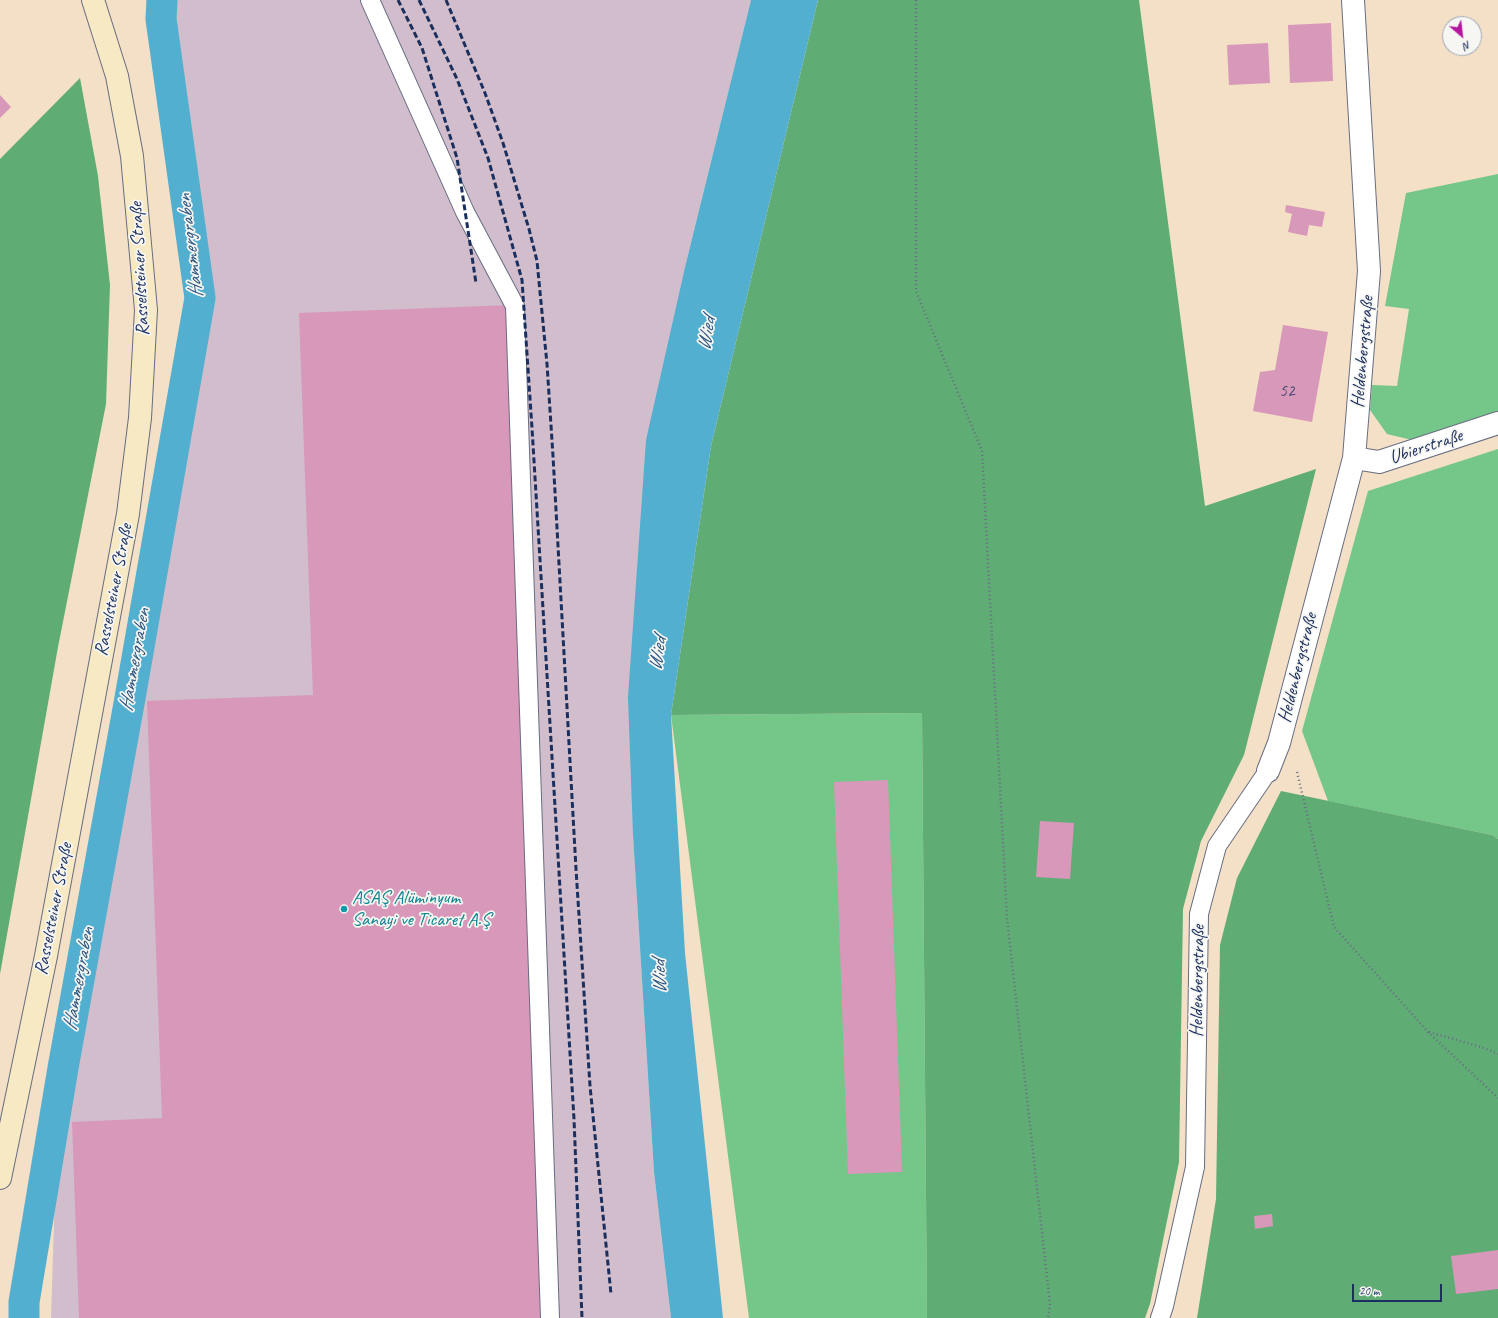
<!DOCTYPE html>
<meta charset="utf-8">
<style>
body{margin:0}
#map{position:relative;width:1498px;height:1318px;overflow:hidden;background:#f4e0c6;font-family:Caveat,sans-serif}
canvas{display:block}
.north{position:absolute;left:1442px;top:16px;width:40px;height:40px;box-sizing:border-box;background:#f6f6f2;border:1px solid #9ea6b7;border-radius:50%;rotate:152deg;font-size:11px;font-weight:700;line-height:16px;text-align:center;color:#1b2f5e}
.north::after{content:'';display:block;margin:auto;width:14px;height:18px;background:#b5179e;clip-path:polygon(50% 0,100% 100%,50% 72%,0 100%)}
.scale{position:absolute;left:1352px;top:1284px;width:90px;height:18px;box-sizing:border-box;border:2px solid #1b2f5e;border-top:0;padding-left:5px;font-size:12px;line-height:14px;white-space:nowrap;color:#1b2f5e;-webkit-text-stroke:3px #f6f6f2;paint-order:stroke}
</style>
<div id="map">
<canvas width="1498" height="1318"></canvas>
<div class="north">N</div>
<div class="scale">20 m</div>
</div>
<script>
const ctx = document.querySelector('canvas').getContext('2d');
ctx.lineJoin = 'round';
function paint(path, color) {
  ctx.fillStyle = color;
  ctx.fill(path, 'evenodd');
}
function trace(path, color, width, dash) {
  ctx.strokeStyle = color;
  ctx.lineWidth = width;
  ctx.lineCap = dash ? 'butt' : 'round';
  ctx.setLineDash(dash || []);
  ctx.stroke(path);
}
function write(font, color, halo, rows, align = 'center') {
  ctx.font = font + ' Caveat,sans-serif';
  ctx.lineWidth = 3.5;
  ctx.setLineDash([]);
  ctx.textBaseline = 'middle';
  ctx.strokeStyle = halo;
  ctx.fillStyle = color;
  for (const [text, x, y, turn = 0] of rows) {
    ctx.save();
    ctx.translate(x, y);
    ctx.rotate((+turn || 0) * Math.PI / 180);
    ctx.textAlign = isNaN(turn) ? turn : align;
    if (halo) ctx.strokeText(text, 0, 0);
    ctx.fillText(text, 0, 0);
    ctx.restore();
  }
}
paint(new Path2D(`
 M 146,0 L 751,0 L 686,263 L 633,835 L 654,1172 L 671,1318 L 51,1318 L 57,1128 L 123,702 L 187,306 L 149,7 Z`), '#d1bdcc');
paint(new Path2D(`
 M 1498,174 L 1498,411 L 1412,440 L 1387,434 L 1370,410 L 1372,385 L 1397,386 L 1409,309 L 1385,306 L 1406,193 Z
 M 1498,449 L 1498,839 L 1492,835 L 1328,801 L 1302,731 L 1368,491 Z
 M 922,713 L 927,1318 L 749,1318 L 671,715 Z`), '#75c789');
paint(new Path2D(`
 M 818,0 L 1139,0 L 1205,506 L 1316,469 L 1244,755 L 1201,841 L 1183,909 L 1179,1162 L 1150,1304 L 1145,1318 L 927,1318 L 922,713 L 671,715 L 711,446 Z
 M 80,78 L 98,176 L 110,285 L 106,404 L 58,647 L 0,974 L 0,159 Z
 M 1281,791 L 1492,835 L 1498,839 L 1498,1318 L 1197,1318 L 1216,1199 L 1220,945 L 1237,878 Z`), '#60ac75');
paint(new Path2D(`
 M 751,0 L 818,0 L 711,446 L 671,715 L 685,953 L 723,1318 L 671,1318 L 654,1172 L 633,835 L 628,697 L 646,440 L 686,263 Z`), '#52afd0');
trace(new Path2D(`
 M 24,1318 L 24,1302 L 63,1068 L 130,698 L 200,298 L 161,19 L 162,0`), '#52afd0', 31);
paint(new Path2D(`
 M 1331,23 L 1333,81 L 1290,83 L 1288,25 Z
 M 1268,43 L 1270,83 L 1229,85 L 1227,45 Z
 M 0,95 L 11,107 L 0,118 Z
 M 1286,205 L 1325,212 L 1322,227 L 1309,225 L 1307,236 L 1288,232 L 1292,214 L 1285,212 Z
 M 512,305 L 547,1318 L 79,1318 L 72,1122 L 162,1118 L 147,701 L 313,695 L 299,313 Z
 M 1283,325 L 1328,332 L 1312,422 L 1253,411 L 1260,372 L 1275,370 Z
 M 888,780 L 902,1172 L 848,1174 L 834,782 Z
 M 1040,821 L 1074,823 L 1070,879 L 1036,877 Z
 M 1272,1214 L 1273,1226 L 1255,1229 L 1254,1216 Z
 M 1498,1250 L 1498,1289 L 1456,1294 L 1451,1256 Z`), '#d798b9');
const service = new Path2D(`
 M 370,0 L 465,212 L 515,306 L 550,1318
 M 1160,1318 L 1164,1306 L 1195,1167 L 1199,914 L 1217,846 L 1268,771`);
const minor = new Path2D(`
 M 1354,458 L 1379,462 L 1498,423
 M 1268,771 L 1279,743 L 1354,458 L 1369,271 L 1353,0`);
const secondary = new Path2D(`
 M 0,1178 L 46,956 L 128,514 L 140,418 L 146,310 L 132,156 L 117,76 L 93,0`);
trace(service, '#676d82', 20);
trace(minor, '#676d82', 24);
trace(secondary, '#676d82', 24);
trace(new Path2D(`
 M 916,0 L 916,291 L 982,451 L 1007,918 L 1050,1304 L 1048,1318
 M 1297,772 L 1334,927 L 1428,1032 L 1498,1098
 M 1429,1032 L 1481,1047 L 1498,1054`), '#676d82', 2.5, [1, 3]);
trace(service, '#fff', 18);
trace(minor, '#fff', 22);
trace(secondary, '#f7e9c3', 22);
trace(new Path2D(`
 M 398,0 L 422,48 L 457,158 L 476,283
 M 419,0 L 457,79 L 488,158 L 522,280 L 532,428 L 574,1119 L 582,1318
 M 446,0 L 485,93 L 503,143 L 529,229 L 537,261 L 547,364 L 553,456 L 576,869 L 590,1086 L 611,1294`), '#1b2f5e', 3, [6, 3]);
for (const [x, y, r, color] of [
 [344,909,4,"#0f9aa8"]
]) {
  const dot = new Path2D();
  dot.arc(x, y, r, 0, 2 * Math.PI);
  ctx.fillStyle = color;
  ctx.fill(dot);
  trace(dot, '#f6f6f2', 1.5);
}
write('17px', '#4a4975', null, [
 ["52",1287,392]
]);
write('19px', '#1b2f5e', '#f6f6f2', [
 ["Rasselsteiner Straße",140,269,-93],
 ["Heldenbergstraße",1363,352,-85],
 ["Ubierstraße",1426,447,-18],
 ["Rasselsteiner Straße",114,590,-79],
 ["Heldenbergstraße",1298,668,-76],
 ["Rasselsteiner Straße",54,909,-79],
 ["Heldenbergstraße",1198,981,-89]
]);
write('19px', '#0d838f', '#f6f6f2', [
 ["ASAŞ Alüminyum",352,898],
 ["Sanayi ve Ticaret A.Ş",352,920]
], 'left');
write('italic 20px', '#2c5580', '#f6f6f2', [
 ["Hammergraben",191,246,-97],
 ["Wied",707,334,-81],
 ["Wied",658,654,-81],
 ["Hammergraben",135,660,-80],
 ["Wied",660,977,-93],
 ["Hammergraben",79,979,-80]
]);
</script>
